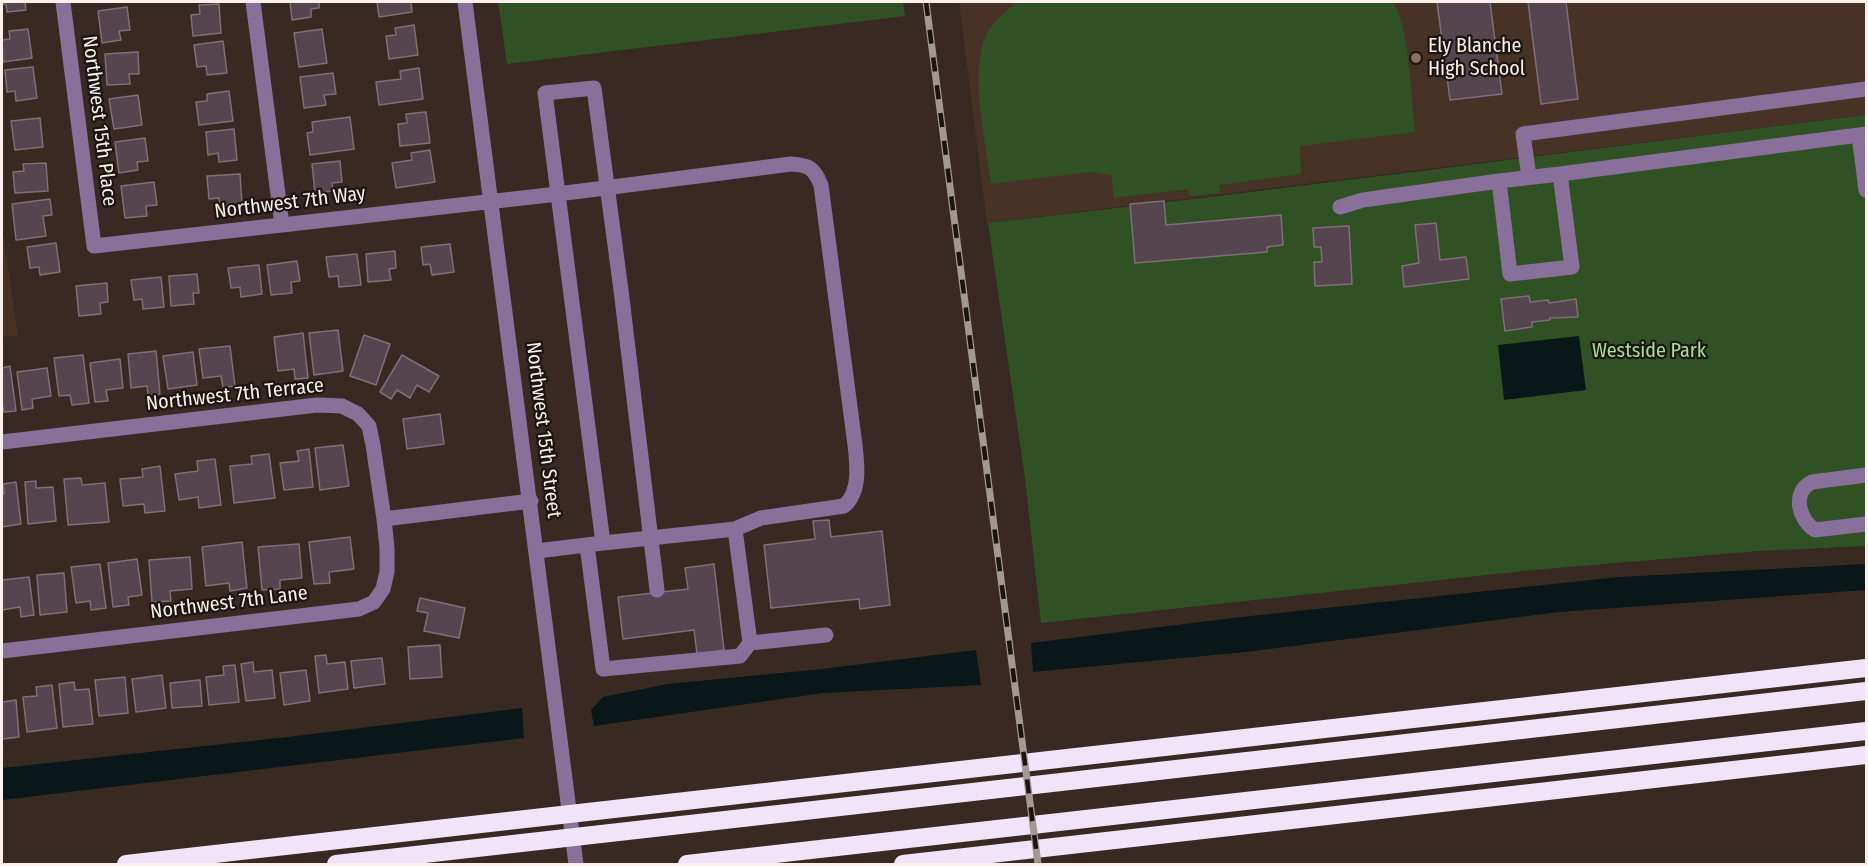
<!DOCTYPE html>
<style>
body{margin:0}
#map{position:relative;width:1868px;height:866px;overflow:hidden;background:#382a22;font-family:"Fira Sans Condensed",sans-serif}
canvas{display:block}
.frame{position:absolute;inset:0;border:3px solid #fbf1ec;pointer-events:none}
</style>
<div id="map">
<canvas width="1868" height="866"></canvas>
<div class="frame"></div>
</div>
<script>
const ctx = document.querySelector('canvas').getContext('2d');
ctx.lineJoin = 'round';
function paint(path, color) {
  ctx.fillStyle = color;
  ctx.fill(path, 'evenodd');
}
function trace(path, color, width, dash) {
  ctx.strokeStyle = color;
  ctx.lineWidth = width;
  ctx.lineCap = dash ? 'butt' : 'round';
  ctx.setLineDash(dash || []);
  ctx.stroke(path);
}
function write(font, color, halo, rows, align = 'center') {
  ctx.font = font + ' "Fira Sans Condensed",sans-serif';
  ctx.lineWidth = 4.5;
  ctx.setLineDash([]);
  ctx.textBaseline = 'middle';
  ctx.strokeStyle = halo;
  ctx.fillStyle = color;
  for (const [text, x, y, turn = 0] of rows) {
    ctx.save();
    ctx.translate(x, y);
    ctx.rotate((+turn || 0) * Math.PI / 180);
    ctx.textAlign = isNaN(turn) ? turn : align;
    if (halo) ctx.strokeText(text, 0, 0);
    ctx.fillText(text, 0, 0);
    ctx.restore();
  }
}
paint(new Path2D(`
 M 959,2 L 1866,2 L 1866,115 L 987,223 Z
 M 2,227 L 18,335 L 2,337 Z`), '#473226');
paint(new Path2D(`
 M 498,2 L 903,2 L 905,16 L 507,64 Z
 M 1019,2 L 1393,2 C 1410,29 1411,98 1415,132 L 1300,146 L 1301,174 L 1219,185 L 1220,193 L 1190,196 L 1188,189 L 1114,198 L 1111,175 L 1090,172 L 991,184 C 986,143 969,72 986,35 C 992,23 1008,8 1019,2 Z
 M 1866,115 L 1866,546 L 1758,551 L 1533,570 L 1041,623 L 1025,478 L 988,223 C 1281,190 1574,151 1866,115 Z`), '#305123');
paint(new Path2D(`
 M 1579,336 L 1586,390 L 1504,400 L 1498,345 Z
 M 1866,564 L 1866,590 L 1559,612 L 1246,652 L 1033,672 L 1031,643 L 1241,617 L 1619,577 Z
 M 976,650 L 981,685 L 823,693 L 594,726 L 591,710 L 603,697 L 668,684 L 822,669 Z
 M 522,708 L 524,738 L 2,800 L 2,768 L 288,737 Z`), '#091718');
const building = new Path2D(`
 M 2,2 L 25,2 L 26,10 L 7,12 L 6,4 L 2,4 Z
 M 290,2 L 319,2 L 319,8 L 311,9 L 311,17 L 292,20 Z
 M 377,2 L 411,2 L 412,12 L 379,17 Z
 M 1437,2 L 1490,2 L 1502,94 L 1450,100 Z
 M 1528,2 L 1566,2 L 1578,99 L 1541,104 Z
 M 219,4 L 221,33 L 193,36 L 191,15 L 200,14 L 199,5 Z
 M 127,7 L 130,30 L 119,31 L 121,40 L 102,43 L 98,11 Z
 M 414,25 L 418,55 L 389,59 L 386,36 L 396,35 L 395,28 Z
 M 28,29 L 32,58 L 3,62 L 2,40 L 10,39 L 9,31 Z
 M 322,29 L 327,63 L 299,67 L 294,33 Z
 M 223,41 L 227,73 L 207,75 L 206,66 L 197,67 L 194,45 Z
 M 138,52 L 139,74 L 129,74 L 130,84 L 107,85 L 105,54 Z
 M 33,67 L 37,98 L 16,101 L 15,91 L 7,92 L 5,70 Z
 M 419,68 L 423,99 L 379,105 L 376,82 L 401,79 L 400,71 Z
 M 333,73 L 336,94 L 324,95 L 326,105 L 304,108 L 300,77 Z
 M 229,91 L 233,121 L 199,125 L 196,102 L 207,101 L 207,94 Z
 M 138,95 L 142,125 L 114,129 L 109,99 Z
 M 426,112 L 430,143 L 400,146 L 398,124 L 407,123 L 406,114 Z
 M 350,117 L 354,149 L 310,155 L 307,133 L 313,132 L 312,122 Z
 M 40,118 L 43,147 L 15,150 L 11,121 Z
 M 234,129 L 237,160 L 219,162 L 218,153 L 208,155 L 206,132 Z
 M 145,138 L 148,161 L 137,162 L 138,170 L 119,173 L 115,142 Z
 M 430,150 L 435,182 L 396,188 L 392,163 L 412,160 L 411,153 Z
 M 340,161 L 342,182 L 332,183 L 333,191 L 315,193 L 312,164 Z
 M 46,163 L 48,191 L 15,193 L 13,172 L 24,171 L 23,164 Z
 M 240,174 L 242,204 L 220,206 L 219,198 L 209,199 L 207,176 Z
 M 154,182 L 157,205 L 146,206 L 147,216 L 125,218 L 121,186 Z
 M 50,199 L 52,215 L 43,216 L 46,236 L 16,240 L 12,204 Z
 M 1164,201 L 1166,225 L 1281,215 L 1283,245 L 1267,247 L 1267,252 L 1135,263 L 1130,204 Z
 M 1436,223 L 1440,260 L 1466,257 L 1469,279 L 1404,287 L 1402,266 L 1419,263 L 1415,225 Z
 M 1349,226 L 1352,284 L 1315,286 L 1314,262 L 1322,262 L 1321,247 L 1314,247 L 1313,228 Z
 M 56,243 L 60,272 L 40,275 L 39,267 L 30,268 L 27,247 Z
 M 450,244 L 454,272 L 432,275 L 430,264 L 423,265 L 421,247 Z
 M 395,251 L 396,268 L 389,269 L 391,280 L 368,282 L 366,254 Z
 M 357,254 L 361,285 L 339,287 L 338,276 L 329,277 L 326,257 Z
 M 297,261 L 300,281 L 291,282 L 292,293 L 271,295 L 267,265 Z
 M 259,265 L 262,294 L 241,297 L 240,287 L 231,288 L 228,268 Z
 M 197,274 L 199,293 L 193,293 L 194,304 L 171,306 L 169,276 Z
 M 161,277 L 164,307 L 143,309 L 142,299 L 134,300 L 131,280 Z
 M 107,283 L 108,302 L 100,303 L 101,314 L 79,316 L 76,286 Z
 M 1529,296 L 1530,302 L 1548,300 L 1549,303 L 1576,299 L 1578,317 L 1550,318 L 1550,320 L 1532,322 L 1532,327 L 1505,331 L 1501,299 Z
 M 338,330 L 343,371 L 314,375 L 309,333 Z
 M 303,333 L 308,378 L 295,379 L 294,369 L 278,371 L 274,337 Z
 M 364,335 L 390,344 L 376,385 L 350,376 Z
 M 230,346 L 235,386 L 223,387 L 221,376 L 203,378 L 199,349 Z
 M 156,351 L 160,394 L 148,395 L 147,386 L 131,388 L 128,354 Z
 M 193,352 L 197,385 L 168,389 L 163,356 Z
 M 83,355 L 89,403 L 72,405 L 70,395 L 59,396 L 54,358 Z
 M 402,355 L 439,376 L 429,392 L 417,385 L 410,398 L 397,390 L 391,399 L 380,392 Z
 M 120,359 L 123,388 L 106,390 L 108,401 L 95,402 L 90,363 Z
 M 10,366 L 16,411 L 4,412 L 2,403 L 2,368 Z
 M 47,368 L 51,396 L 32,399 L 33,408 L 22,410 L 17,372 Z
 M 440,414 L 444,444 L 407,449 L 403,419 Z
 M 343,445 L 349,486 L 320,490 L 315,448 Z
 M 309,449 L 313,487 L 284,490 L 280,463 L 299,461 L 297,451 Z
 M 269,454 L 275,498 L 234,503 L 230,466 L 252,464 L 251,456 Z
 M 215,459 L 221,505 L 199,508 L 198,497 L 179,500 L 175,474 L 198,471 L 197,461 Z
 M 160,466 L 165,511 L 145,513 L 144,504 L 123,506 L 120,479 L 143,477 L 142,469 Z
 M 81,478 L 82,485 L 105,483 L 109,522 L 68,525 L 64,479 Z
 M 36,481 L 36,488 L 53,487 L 56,521 L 28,524 L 25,482 Z
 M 16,482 L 21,524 L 2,527 L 2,494 L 4,494 L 3,484 Z
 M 829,520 L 831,537 L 882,531 L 890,605 L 860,609 L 859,599 L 771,608 L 764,545 L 815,539 L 813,521 Z
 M 350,537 L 354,569 L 329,572 L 330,583 L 314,584 L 309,542 Z
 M 242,542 L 247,588 L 230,591 L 229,583 L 206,586 L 202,547 Z
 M 299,544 L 302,578 L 280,580 L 280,589 L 262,590 L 258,547 Z
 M 190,557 L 192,589 L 170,591 L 171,601 L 152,602 L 149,560 Z
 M 137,559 L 142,595 L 128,597 L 129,605 L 113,607 L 108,563 Z
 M 100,564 L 106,608 L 91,610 L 90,601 L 76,603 L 71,567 Z
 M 714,564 L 724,650 L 697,654 L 694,630 L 623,639 L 618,597 L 688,589 L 685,568 Z
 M 64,573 L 67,612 L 40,615 L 37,575 Z
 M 29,577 L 34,615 L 21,617 L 20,607 L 2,610 L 2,580 Z
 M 420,598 L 465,608 L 459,638 L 424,631 L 428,613 L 417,611 Z
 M 440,645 L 442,677 L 410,679 L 408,647 Z
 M 326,655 L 327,664 L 345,662 L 348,689 L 319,693 L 315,656 Z
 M 382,658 L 385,684 L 354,688 L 351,661 Z
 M 253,662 L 254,672 L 272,670 L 275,698 L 246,701 L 241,664 Z
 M 235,665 L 239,702 L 209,705 L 206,677 L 224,675 L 223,666 Z
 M 306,670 L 310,701 L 284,705 L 280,673 Z
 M 162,675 L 166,708 L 136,712 L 132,679 Z
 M 125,677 L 128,713 L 99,716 L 95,680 Z
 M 200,680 L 202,706 L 172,708 L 170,683 Z
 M 74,682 L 75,690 L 89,689 L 93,724 L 63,727 L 59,684 Z
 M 52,685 L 57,728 L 27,732 L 23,697 L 37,696 L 36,687 Z
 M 2,694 L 2,702 L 16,700 L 19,737 L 2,739 Z`);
paint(building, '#55454f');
trace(building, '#7f6f79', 1.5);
trace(new Path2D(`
 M 63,2 L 94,246 L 558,194 L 791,164 C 809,165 814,168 821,185 L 855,445 C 857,464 861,492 844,506 L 761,518 L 735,529
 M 253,2 L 282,225
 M 465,2 L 576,864
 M 1866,134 L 1859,135 L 1866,190
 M 1560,174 L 1572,267 L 1510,274 L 1499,181 Z
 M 1560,174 L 1859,135
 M 1529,177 L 1523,134 L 1866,89
 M 1340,207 L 1363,200 L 1499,181
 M 2,442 L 317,405 L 342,406 L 358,414 L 369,426 L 373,445 L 384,519 L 387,548 L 387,572 L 383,589 L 374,602 L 359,609 L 2,651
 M 1866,475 L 1812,482 C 1791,492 1799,520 1815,530 L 1866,524
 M 384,519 L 531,501
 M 603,543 L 735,529 L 750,643 L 826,635
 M 587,545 L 603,669 L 740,656 L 750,643
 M 537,551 L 603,543 L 545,93 L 594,88 L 621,290 L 657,590`), '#89709b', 15);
trace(new Path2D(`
 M 126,864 L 1866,668
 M 336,864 L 1866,691
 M 687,864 L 1866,731
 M 903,864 L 1866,755`), '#f0e4f9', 18);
const rail = new Path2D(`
 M 926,2 L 1038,864`);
trace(rail, '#a49892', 7);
trace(rail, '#1b1410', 4.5, [14]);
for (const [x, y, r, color] of [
 [1416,58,6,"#8d6e63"]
]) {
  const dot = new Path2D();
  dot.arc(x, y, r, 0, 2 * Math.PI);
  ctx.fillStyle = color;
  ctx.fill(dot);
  trace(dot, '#1b1410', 2);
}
write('20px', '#fbf1ec', '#1b1410', [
 ["Ely Blanche",1428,46],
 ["High School",1428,69]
], 'left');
write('20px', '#fbf1ec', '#1b1410', [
 ["Northwest 15th Place",99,121,83],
 ["Northwest 7th Way",290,203,-7],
 ["Northwest 7th Terrace",235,395,-6],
 ["Northwest 15th Street",543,430,83],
 ["Northwest 7th Lane",229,603,-7]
]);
write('20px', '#a5e28f', '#1b1410', [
 ["Westside Park",1649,351]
]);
</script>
